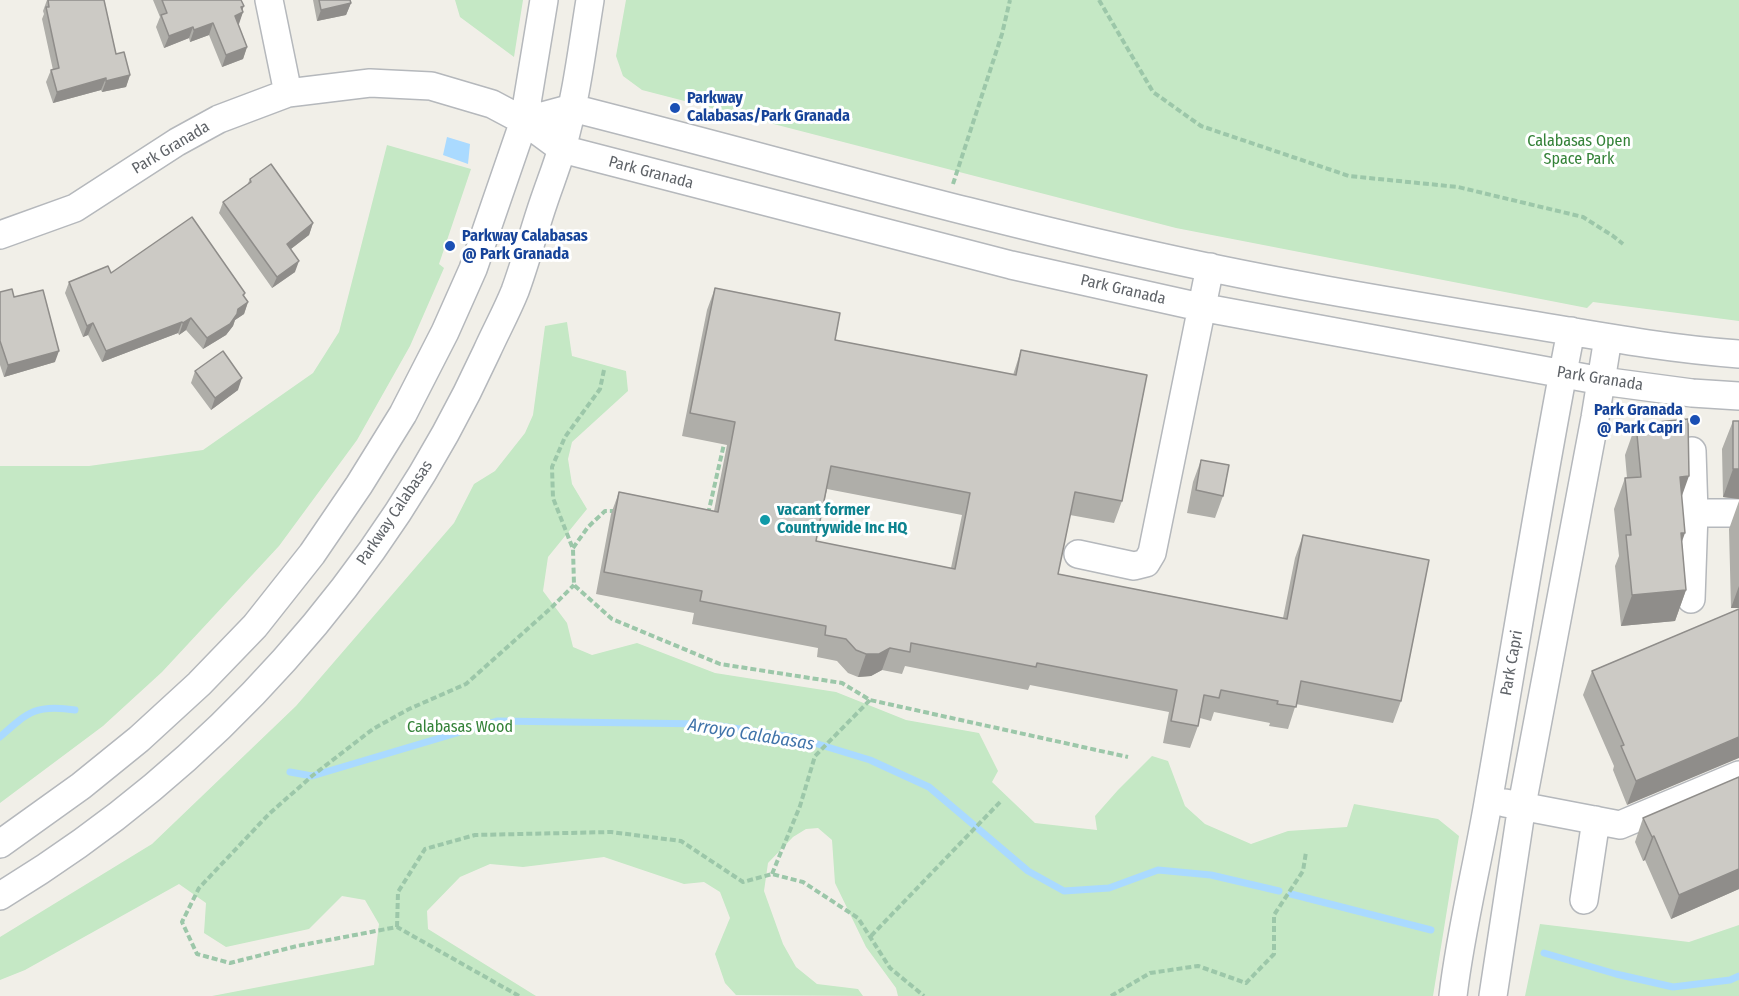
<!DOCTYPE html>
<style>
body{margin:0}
canvas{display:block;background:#f1efe8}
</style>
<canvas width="1739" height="996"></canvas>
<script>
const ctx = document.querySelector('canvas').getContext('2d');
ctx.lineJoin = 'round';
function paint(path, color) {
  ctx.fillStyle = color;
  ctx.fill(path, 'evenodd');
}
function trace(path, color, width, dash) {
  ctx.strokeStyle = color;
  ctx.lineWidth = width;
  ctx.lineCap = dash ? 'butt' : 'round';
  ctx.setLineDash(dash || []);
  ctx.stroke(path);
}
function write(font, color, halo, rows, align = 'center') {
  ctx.font = font + ' "Fira Sans Condensed",sans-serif';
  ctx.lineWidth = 6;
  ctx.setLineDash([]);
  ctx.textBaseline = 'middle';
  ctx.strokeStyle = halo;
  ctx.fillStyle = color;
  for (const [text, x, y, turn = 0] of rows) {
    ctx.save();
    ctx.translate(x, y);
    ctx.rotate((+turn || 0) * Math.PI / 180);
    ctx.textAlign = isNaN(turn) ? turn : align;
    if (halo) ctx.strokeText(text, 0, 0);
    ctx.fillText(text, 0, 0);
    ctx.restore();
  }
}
paint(new Path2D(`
 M 455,0 L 523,0 L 514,57 L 460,17 Z
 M 626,0 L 1739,0 L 1739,321 L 1593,302 L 1587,308 L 1176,228 L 642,90 L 623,76 L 616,56 Z
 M 387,145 L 471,169 L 439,264 L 444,268 L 410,346 L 357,440 L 279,546 L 162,672 L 103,726 L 0,803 L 0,466 L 89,466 L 203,450 L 313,373 L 339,332 Z
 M 567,322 L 572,356 L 626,371 L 628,391 L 572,442 L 568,459 L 572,484 L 587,509 L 548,557 L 543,591 L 567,623 L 573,647 L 592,655 L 637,643 L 715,673 L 836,692 L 906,720 L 979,733 L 998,771 L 992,782 L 1035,823 L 1097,830 L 1095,816 L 1118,790 L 1152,756 L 1168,761 L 1185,806 L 1205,824 L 1251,844 L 1288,831 L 1347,827 L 1354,804 L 1438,819 L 1459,836 L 1433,996 L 898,996 L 896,988 L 866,947 L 835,883 L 832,840 L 818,828 L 806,829 L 793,837 L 768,863 L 764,891 L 783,944 L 796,967 L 817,984 L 858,989 L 863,996 L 736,995 L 725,983 L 715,954 L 730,918 L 720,892 L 704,882 L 684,884 L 604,857 L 523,867 L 490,864 L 460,877 L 427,911 L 428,929 L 536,996 L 212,996 L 374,965 L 379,924 L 365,900 L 342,896 L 309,929 L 226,947 L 204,933 L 206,903 L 179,884 L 25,970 L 0,980 L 0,937 L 152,844 L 296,706 L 454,523 L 474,484 L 495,471 L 525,433 L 533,415 L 545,326 Z
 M 1540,924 L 1689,942 L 1739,925 L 1739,996 L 1525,996 Z`), '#c5e8c5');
paint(new Path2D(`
 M 447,137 L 470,144 L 468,164 L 443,155 Z`), '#aadaff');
trace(new Path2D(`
 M 0,737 C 28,712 36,704 75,710
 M 290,772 L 312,776 L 497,721 L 707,724 L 798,738 L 870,760 L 929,787 L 1028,871 L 1064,891 L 1109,888 L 1158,870 L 1211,875 L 1279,891
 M 1291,894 L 1431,930
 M 1544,953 L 1616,974 L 1673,987 L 1730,980 L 1739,976`), '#aadaff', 7);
const minor = new Path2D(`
 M 269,0 L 288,93
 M 524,121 L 572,108 C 770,158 966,215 1165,258 C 1273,282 1381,300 1490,318 C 1573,331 1655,348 1739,354
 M 0,235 L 75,208 L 177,142 L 219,119 L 288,93 L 370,83 L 431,86 L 492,104 L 524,121 L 562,149 L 1011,265 L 1200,307 L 1602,381 L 1692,393 L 1739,396
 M 1694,513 L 1739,513
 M 1078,554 L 1134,566 L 1146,563 L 1152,553 L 1210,267
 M 1691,599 L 1694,513 L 1692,451
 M 1505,803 L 1620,825 L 1739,775
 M 0,844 L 81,786 L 139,739 L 199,684 L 255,626 L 312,554 L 359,485 L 403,414 L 445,332 L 473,269 L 524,121 L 544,0
 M 0,896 C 212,768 384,576 487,351 C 496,331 507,311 515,291 C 526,261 534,230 544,201 C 550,183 557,166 562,148 C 576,100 582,49 590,0
 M 1584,900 L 1596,820
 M 1453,996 C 1461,927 1479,860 1490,791 C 1517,637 1541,484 1571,331
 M 1493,996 L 1522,805 L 1595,418 L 1608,338`);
trace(minor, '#b5b8bc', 30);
trace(new Path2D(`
 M 1099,0 L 1153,92 L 1201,126 L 1349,176 L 1458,187 L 1583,217 L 1613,236 L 1623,244
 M 953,184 L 1002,34 L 1010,0
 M 604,370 L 600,389 L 565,437 L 552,467 L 553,498 L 573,549 L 574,585 L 612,619 L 720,664 L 842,683 L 870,700 L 1128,757
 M 708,514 L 724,444
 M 573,548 L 588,527 L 605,511 L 617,511
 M 772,874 L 800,806 L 815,756 L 870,700
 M 397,927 L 398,892 L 425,849 L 475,835 L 611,832 L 681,841 L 743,882 L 772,874 L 803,882 L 858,918 L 890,968 L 924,996
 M 871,936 L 1001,801
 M 519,996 L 397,927 L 297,946 L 230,963 L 197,954 L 182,922 L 199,888 L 269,814 L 312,776 L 373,729 L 409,709 L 466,684 L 550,609 L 574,585
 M 1111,996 L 1150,973 L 1198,966 L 1246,983 L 1274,954 L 1274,915 L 1303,871 L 1306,852`), '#9cc7a9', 4, [6, 3]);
trace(minor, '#fff', 27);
paint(new Path2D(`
 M 47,0 L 104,0 L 116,54 L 130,75 L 126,87 L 102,92 L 101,90 L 53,103 L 46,82 L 51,70 L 53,70 L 42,19 L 44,14 L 43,11 Z
 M 153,0 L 241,0 L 243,12 L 238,24 L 247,47 L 243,59 L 222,67 L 209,35 L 190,42 L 189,38 L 164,48 L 156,27 L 160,17 Z
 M 313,0 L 350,0 L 351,3 L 346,15 L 317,21 Z
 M 250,179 L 313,223 L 309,235 L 291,249 L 295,272 L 272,288 L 219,213 L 223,202 L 247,185 Z
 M 111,273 L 245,293 L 244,296 L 248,302 L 244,314 L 235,320 L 233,326 L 226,335 L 203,349 L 186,330 L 179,335 L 178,333 L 102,362 L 88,335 L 83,337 L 65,293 L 69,282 Z
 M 715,288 L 835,340 L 1013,375 L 1021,350 L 1122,501 L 1114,523 L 1070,515 L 1058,574 L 1283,618 L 1295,558 L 1303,535 L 1401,701 L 1393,723 L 1296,704 L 1288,729 L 1269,726 L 1270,723 L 1214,712 L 1211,721 L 1200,718 L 1198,726 L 1190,748 L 1163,743 L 1169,712 L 1030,685 L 1028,690 L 905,666 L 902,674 L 882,670 L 871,676 L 858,677 L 848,673 L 837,661 L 817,657 L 818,648 L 692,624 L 694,613 L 596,594 L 611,514 L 619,492 L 714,511 L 727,445 L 682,436 L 707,310 ZM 827,489 L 962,515 L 951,568 L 816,541 Z
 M 0,292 L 14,297 L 55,362 L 4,377 L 0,365 Z
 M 195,371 L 238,390 L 211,410 L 191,383 Z
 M 1733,421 L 1739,499 L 1723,497 L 1722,449 Z
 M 1636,424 L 1682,497 L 1682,543 L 1686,590 L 1675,621 L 1621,626 L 1615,566 L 1619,556 L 1614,509 L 1625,478 L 1627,478 L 1625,455 Z
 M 1201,460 L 1223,496 L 1215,518 L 1187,513 L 1193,482 Z
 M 1739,501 L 1739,608 L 1731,608 L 1729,529 Z
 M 1739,609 L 1627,805 L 1613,770 L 1614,766 L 1583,695 L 1592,671 Z
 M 1739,777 L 1739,889 L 1671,919 L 1645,860 L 1643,861 L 1635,842 L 1643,818 Z`), '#afaea9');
paint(new Path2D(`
 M 351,3 L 346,15 L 317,21 L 321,10 Z
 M 244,6 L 241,13 L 243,12 L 239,24 L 231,27 L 235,16 L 241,7 Z
 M 213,23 L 209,35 L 190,42 L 194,30 Z
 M 193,27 L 189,38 L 164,48 L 169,36 Z
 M 247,47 L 243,59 L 222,67 L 226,55 Z
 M 130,75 L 126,87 L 102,92 L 106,81 Z
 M 106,78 L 101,90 L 53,103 L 57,92 Z
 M 313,223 L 309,235 L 283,255 L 287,244 Z
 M 299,261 L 295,272 L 272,288 L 277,277 Z
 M 248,302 L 244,314 L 235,320 L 233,326 L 226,335 L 203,349 L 207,338 L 238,309 Z
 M 191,318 L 186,330 L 179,335 L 183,323 Z
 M 182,322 L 178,333 L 102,362 L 106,351 Z
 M 93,323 L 88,335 L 83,337 L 87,326 Z
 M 59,351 L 55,362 L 4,377 L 8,365 Z
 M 242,378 L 238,390 L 211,410 L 215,398 Z
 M 1733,469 L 1739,469 L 1739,499 L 1723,497 Z
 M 1689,476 L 1678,507 L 1680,477 Z
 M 1681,533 L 1685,533 L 1674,564 Z
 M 1739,586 L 1739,608 L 1731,608 Z
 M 1686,590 L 1675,621 L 1621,626 L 1632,595 Z
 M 890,648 L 882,670 L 871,676 L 858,677 L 866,654 Z
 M 1739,737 L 1739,758 L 1627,805 L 1636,781 Z
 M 1654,836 L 1645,860 L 1643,861 L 1652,837 Z
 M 1739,869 L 1739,889 L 1671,919 L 1679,895 Z`), '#8f8d8a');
const building = new Path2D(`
 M 48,0 L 104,0 L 116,54 L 124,52 L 130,75 L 106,81 L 106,78 L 57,92 L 51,70 L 59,68 L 46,7 L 49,7 Z
 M 162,0 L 241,0 L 244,6 L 241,7 L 243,12 L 235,16 L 247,47 L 226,55 L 213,23 L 194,30 L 193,27 L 169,36 L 161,15 L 167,13 Z
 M 319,0 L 350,0 L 351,3 L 321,10 Z
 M 271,164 L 313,223 L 287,244 L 299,261 L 277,277 L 223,202 L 251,182 L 250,179 Z
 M 192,217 L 245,293 L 243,295 L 248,302 L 238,309 L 237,314 L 230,324 L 207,338 L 191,318 L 183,323 L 182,322 L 106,351 L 93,323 L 87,326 L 69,282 L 108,266 L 111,273 Z
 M 715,288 L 840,313 L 835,340 L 1016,375 L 1021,350 L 1147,375 L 1122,501 L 1075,492 L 1058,574 L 1287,619 L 1303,535 L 1429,560 L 1401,701 L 1301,681 L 1296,707 L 1277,704 L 1278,701 L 1221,690 L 1219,698 L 1204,695 L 1198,726 L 1171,721 L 1177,690 L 1037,663 L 1036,667 L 911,643 L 910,652 L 890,648 L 879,654 L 866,654 L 856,650 L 846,639 L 825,635 L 826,626 L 700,601 L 702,591 L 604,572 L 619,492 L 718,512 L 735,422 L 690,413 ZM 831,466 L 970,493 L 955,569 L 816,541 Z
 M 12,289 L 14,297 L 43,290 L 59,351 L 8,365 L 0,341 L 0,292 Z
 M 223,351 L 242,378 L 215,398 L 195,371 Z
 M 1688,419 L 1689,476 L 1680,477 L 1685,533 L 1681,533 L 1686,590 L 1632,595 L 1626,535 L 1631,535 L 1625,478 L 1641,477 L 1636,424 Z
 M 1733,421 L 1739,421 L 1739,469 L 1733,469 Z
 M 1201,460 L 1229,465 L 1223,496 L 1196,490 Z
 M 1739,609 L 1739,737 L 1636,781 L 1621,746 L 1624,745 L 1592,671 Z
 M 1739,777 L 1739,869 L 1679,895 L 1654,836 L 1652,837 L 1643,818 Z`);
paint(building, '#cccac5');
trace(building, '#8f8d8a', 1.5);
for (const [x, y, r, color] of [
 [675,108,6,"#1a4fb4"],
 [450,246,6,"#1a4fb4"],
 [1695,420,6,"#1a4fb4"],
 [765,520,6,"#0f9aa8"]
]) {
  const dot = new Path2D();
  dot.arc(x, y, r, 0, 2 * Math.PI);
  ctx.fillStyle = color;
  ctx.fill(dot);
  trace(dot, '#fff', 2);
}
write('bold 16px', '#164399', '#fff', [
 ["Parkway",687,99],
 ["Calabasas/Park Granada",687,117],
 ["Parkway Calabasas",462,237],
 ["@ Park Granada",462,255],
 ["Park Granada",1683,411,"right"],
 ["@ Park Capri",1683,429,"right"]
], 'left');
write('16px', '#348238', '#fff', [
 ["Calabasas Open",1579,142],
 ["Space Park",1579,160],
 ["Calabasas Wood",460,728]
]);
write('16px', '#5f6368', '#fff', [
 ["Park Granada",171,148,-31],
 ["Park Granada",651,173,15],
 ["Park Granada",1123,290,13],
 ["Park Granada",1600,379,9],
 ["Parkway Calabasas",395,513,-56],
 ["Park Capri",1512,663,-80]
]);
write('bold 16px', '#0d838f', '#fff', [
 ["vacant former",777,511],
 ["Countrywide Inc HQ",777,529]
], 'left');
write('italic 18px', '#4174aa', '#fff', [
 ["Arroyo Calabasas",751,735,9]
]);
</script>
